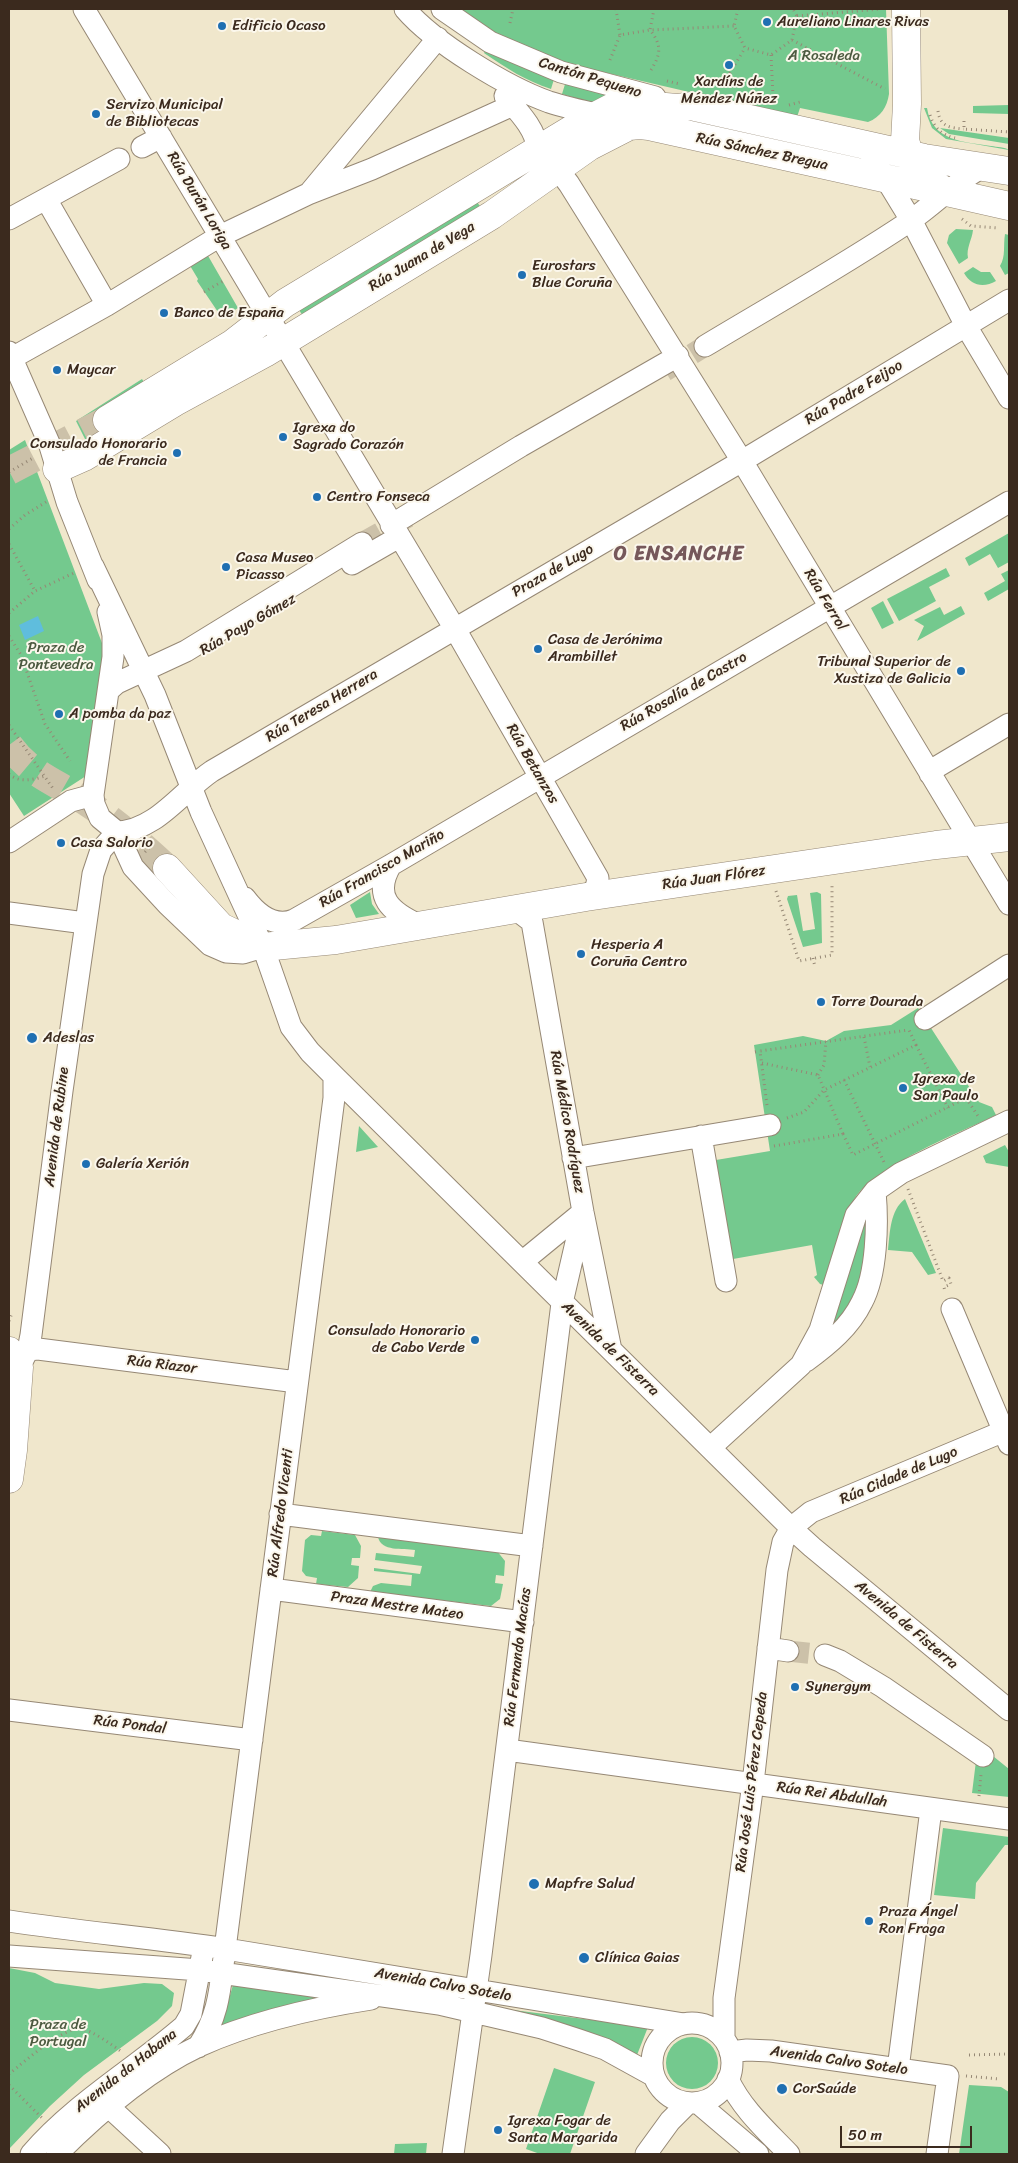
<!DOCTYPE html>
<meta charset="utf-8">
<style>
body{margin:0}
#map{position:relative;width:1018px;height:2163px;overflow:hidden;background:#f0e7cc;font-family:Sriracha,sans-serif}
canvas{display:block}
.frame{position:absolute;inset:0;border:10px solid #3b2a1e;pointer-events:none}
.scale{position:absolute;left:840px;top:2126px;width:132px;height:22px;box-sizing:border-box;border:2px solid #3b2a1e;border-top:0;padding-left:6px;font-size:15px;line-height:18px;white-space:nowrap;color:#3b2a1e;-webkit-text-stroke:4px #fbf7ec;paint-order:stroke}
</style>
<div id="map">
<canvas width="1018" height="2163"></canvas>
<div class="frame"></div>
<div class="scale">50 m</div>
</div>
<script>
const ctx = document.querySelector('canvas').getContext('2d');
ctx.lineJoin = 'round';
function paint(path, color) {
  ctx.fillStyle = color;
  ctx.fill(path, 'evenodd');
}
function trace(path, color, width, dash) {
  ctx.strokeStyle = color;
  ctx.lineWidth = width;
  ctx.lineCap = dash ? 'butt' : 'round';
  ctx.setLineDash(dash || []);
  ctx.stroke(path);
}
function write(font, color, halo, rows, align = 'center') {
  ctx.font = font + ' Sriracha,sans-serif';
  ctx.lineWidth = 4;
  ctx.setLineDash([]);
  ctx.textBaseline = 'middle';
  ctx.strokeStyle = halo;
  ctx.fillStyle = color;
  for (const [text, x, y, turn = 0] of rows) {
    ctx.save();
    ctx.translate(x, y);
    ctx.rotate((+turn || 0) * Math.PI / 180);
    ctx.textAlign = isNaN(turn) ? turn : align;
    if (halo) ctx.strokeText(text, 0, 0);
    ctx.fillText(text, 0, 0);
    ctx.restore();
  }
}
paint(new Path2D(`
 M 459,9 L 886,9 L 889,94 C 887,107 881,117 868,122 L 800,108 L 797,117 L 564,63 L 493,34 Z
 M 487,47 L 555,76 L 551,89 C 526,81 506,68 484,53 Z
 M 566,81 L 622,96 L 598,105 L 562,94 Z
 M 1009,105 L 1009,114 L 973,113 L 973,106 Z
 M 924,108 L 927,108 C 932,141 964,142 991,146 C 997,147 1005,147 1009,150 L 946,139 L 932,128 Z
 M 940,128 L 1009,138 L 1009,144 L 949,134 Z
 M 474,197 L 483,211 L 306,321 L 296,305 Z
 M 956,229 L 973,230 C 972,240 966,248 968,258 L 959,264 L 947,243 L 949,235 Z
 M 1005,234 L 1009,235 L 1009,273 L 1005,275 L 1000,266 C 1006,256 1003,246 1005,234 Z
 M 207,254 L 238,308 L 222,318 L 197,281 L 198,279 L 189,264 Z
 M 973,267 L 981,272 L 990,272 L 996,281 C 984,288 971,286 964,273 Z
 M 142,379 L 145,384 L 91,418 L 100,435 L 87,443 L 76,421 Z
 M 25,440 L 105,651 L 86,776 L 24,816 L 9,793 L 9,450 Z
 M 1009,533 L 1009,562 L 998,568 L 990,554 L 969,566 L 965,558 Z
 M 946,568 L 950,576 L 929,587 L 936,601 L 899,621 L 887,599 Z
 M 1009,570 L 1009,589 L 988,601 L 984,593 L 1005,581 L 1001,574 Z
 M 883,601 L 894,623 L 882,629 L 871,608 Z
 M 961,606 L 965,614 L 917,641 L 924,626 L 914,620 L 940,607 L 944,615 Z
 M 370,892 L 372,904 L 379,914 L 356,918 L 350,905 Z
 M 817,892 L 821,894 L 822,943 L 803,947 L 787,899 L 788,896 L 797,895 L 803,931 L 815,929 L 810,893 Z
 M 918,1008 L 979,1102 L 992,1107 L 996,1115 C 959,1133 877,1165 855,1198 C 843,1217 834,1263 827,1286 L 820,1284 L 814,1277 L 817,1275 L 812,1245 L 733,1259 L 716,1160 L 770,1151 L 754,1045 L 803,1036 L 826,1041 L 844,1031 L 891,1025 Z
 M 359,1126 L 378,1147 L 356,1152 Z
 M 1005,1145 L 1009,1152 L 1009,1167 L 986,1163 L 983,1156 Z
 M 905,1199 L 936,1273 L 928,1275 L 912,1252 L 888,1250 C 890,1233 890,1210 905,1199 Z
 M 871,1211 L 868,1253 L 847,1318 L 821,1341 L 861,1223 Z
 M 322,1531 L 355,1535 L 361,1546 L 360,1558 L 352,1558 L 351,1565 L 359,1566 L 358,1578 L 348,1587 L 316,1584 L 317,1578 L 306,1576 L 302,1571 L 305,1540 L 311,1535 L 321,1536 Z
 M 378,1537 L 497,1551 L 505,1561 L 504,1576 L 496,1575 L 495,1583 L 503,1584 L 500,1599 L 491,1606 L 370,1592 L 373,1586 L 381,1583 L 411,1586 L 412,1575 L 374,1571 L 374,1568 L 420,1574 L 422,1566 L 375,1560 L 376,1553 L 414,1557 L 415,1550 C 403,1548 381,1552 378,1537 Z
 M 988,1752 L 1009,1769 L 1009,1797 L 972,1793 L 976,1761 Z
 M 943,1828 L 1009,1837 L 1009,1845 L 1005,1845 L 976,1883 L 975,1899 L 934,1895 Z
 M 9,1968 L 35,1973 L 55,1983 L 99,1989 L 144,1983 L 162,1984 L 174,1993 L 172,2006 L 157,2021 L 84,2075 L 50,2106 L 9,2149 Z
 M 233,1985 L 326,1998 L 220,2030 Z
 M 505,2009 L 648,2027 L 637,2055 Z
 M666 2063a26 26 0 1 1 52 0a26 26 0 1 1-52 0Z
 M 554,2068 L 595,2082 L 570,2154 L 540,2154 L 526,2149 Z
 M 969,2085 L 1001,2087 L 1009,2092 L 1009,2154 L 959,2154 Z
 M 427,2143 L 426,2154 L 394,2154 L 395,2144 Z`), '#74c98e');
paint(new Path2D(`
 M 38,616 L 44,631 L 25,640 L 19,625 Z`), '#5fbddd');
trace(new Path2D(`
 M 665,371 L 705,346
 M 362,543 L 408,517
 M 788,1651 L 825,1655`), '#ccc1a9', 21, [21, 11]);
trace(new Path2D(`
 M 9,471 L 107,420
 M 9,745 C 32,776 55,781 86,802 C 115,821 141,844 167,868`), '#ccc1a9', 28, [28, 14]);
const minor = new Path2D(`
 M 84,9 L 455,629 L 598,878 L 596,888 L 586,897
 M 405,9 C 434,43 507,87 549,102 C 568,108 587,112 605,116
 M 442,9 L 490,42 L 561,72 L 655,97
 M 505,96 C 517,110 537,130 537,149
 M 864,143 L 911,220 L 966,326 L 1009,398
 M 142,147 L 161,137
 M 557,168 L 569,184 L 742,461 L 1009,904
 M 311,191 L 438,38
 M 46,199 L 107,305
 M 9,219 L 119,159
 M 705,346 C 773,305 843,266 910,221 C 935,204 956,181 983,167
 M 9,352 L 49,443 L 67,502 L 98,580
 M 12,358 L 107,305 L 220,236 L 308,194 L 372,169 L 513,105
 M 391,525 L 521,446 L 678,356
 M 352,564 L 399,537
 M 93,566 L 155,695 L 201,812 L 263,947 L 291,1027 L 310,1052 L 334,1076 L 791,1528 L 812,1547 L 1009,1710
 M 108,612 L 113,635 L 113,657 L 93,795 L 94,804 L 100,818 L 117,832 L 133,867 L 168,905 L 210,945 L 226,952 L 243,953 L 263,947
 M 108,691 L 117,683 L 186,651 L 362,543
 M 930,774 L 935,768 L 1009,724
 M 117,832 C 156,831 182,791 212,771 L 742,461 L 1009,300
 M 9,842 L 71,801 L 93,795
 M 391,865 C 372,897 391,912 419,925
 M 245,898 C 257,914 274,928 294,920 L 391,865 L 1009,502
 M 507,910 L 519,912 L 532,922 L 583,1212 L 611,1350
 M 9,913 L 85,923
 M 925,1019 L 1009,965
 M 701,1136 L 726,1281
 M 573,1158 L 770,1125
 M 522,1262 L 583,1212
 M 952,1309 L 1009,1444
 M 28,1350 L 38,1349 L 297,1382
 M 806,1361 C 828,1345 850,1327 862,1302 C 877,1274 878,1223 875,1191
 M 19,1367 L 28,1350 L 31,1335 L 62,1091 L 93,874 L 101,850 L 117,832
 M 710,1448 L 801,1365 L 820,1330 L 856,1215 L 875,1191 L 901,1173 L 1009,1121
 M 280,1514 L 532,1546
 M 271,1589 L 523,1622
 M 768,1648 L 788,1651
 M 825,1655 L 840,1661 L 883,1687 L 983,1756
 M 9,1710 L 252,1740
 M 507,1750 L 1009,1819
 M 9,1921 C 81,1932 154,1938 226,1949 C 379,1973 531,2000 684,2024
 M 9,1956 L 200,1970 L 439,2004 L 542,2028 L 579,2040 L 605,2049 L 654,2076
 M652 2063a40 40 0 1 1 80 0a40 40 0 1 1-80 0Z
 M 724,2039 L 724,1998 L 753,1783 L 777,1570 L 783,1542 L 791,1528 L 811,1512 L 1009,1429
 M 198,2047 C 220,2014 220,1987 225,1949 L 334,1098 L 334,1076
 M 730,2052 L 747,2050 L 771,2051 L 948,2076 L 937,2154
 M 898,2069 L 931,1809
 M 728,2079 C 742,2109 766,2130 789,2154
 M 698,2103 L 758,2154
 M 109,2107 L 160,2154
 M 31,2154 C 75,2103 133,2070 184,2026 L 191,2014 L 202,1957
 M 57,2154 C 97,2114 148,2070 199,2046 C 252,2022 313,2008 371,1999
 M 453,2154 L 481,1955 L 562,1303 L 583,1212
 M 646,2154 L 670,2121 L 688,2103`);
const major = new Path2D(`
 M 906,9 L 907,104 L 905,141 L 913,165 L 931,183 L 947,192 L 1009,206
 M 107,420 L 232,344 L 285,303 L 584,122 L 611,108 L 630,104 L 677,108 L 691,106 L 924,158 L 1009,171
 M 57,469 L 84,457 L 175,402 L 265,353 L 492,215 L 590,146 L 629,126 L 640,125 L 649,126 L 947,192
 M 167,868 L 221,927 L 263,947 L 336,940 L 586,897 L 936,845 L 1009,837
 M 9,1351 L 13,1356 L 19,1367 L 13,1450 L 9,1479`);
trace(minor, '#968875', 23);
trace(major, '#968875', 29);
trace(new Path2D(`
 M 616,9 L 620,35
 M 738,9 L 734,26 L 745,48 L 771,55 L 792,40 L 797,16 L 793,9
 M 797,16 L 881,9
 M 510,23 L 513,9
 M 792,40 L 885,89
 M 771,55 L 773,97
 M 610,60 L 620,35 L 650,30 L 734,26
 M 651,70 C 661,54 662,45 650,30 L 654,9
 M 667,81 L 680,84
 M 722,86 L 745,48
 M 789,105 L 800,102
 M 938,111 C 940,127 951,128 964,129
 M 930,115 C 934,128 942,135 955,138
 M 964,121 L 964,129 L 1009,132
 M 962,219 L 971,226 L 999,228
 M 204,292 L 225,280
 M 9,472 L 33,458
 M 9,529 L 25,515 L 46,502
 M 9,544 L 35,591
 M 9,613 L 35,591 L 76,572
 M 9,636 L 21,655 L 45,724 L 70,761
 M 9,725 L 54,790
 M 9,774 C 19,783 33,780 45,776
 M 145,852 L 155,842
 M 776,891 L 799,961 L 832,955 L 832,883
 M 813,958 L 815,967
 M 864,1037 L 870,1067
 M 916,1045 L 948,1108
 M 755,1052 L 760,1051
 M 762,1063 L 818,1075 L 843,1134
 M 818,1075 L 824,1065 L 826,1041
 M 844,1080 L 884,1162
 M 767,1105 L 760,1051 L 908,1030
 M 787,1118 L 804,1112 L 824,1090 L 916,1045 L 909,1030
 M 774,1146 L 843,1134 L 853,1155 L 966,1098 L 978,1116
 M 908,1189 L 943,1281 L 949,1278 L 951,1284 L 944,1287 L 945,1292
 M 9,1321 L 12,1313
 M 979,1796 L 981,1774
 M 969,2055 L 1009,2054
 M 9,2074 C 23,2063 64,2026 81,2029 C 92,2030 112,2045 122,2052
 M 966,2076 L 1000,2079
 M 9,2085 L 42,2118`), '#968875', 3, [1, 4]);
trace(minor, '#fff', 21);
trace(major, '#fff', 28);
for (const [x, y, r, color] of [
 [767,22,5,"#1f6fb2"],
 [222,26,5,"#1f6fb2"],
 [729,65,5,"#1f6fb2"],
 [96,114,5,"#1f6fb2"],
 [522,275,5,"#1f6fb2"],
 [164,313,5,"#1f6fb2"],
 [57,370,5,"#1f6fb2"],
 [283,437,5,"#1f6fb2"],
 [177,453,5,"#1f6fb2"],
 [317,497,5,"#1f6fb2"],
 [226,567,5,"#1f6fb2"],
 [538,649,5,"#1f6fb2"],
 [961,671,5,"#1f6fb2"],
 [59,714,5,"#1f6fb2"],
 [61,843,5,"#1f6fb2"],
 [581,954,5,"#1f6fb2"],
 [821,1002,5,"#1f6fb2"],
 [32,1038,6,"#1f6fb2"],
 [903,1088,5,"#1f6fb2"],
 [86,1164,5,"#1f6fb2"],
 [475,1340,5,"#1f6fb2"],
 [795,1687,5,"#1f6fb2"],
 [534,1884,6,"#1f6fb2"],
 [869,1921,5,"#1f6fb2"],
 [584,1958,6,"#1f6fb2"],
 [782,2089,6,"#1f6fb2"],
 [498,2130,5,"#1f6fb2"]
]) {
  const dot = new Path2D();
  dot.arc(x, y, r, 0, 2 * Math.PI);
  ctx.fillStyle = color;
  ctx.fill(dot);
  trace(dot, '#fbf7ec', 2);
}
write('15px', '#3b2a1e', '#fbf7ec', [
 ["Aureliano Linares Rivas",777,22],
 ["Edificio Ocaso",232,26],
 ["Xardíns de",729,82,"center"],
 ["Méndez Núñez",729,99,"center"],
 ["Servizo Municipal",106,105],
 ["de Bibliotecas",106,122],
 ["Eurostars",532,266],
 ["Blue Coruña",532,283],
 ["Banco de España",174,313],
 ["Maycar",67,370],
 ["Igrexa do",293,428],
 ["Sagrado Corazón",293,445],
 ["Consulado Honorario",167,444,"right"],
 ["de Francia",167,461,"right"],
 ["Centro Fonseca",327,497],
 ["Casa Museo",236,558],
 ["Picasso",236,575],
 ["Casa de Jerónima",548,640],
 ["Arambillet",548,657],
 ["Tribunal Superior de",951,662,"right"],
 ["Xustiza de Galicia",951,679,"right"],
 ["A pomba da paz",69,714],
 ["Casa Salorio",71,843],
 ["Hesperia A",591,945],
 ["Coruña Centro",591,962],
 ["Torre Dourada",831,1002],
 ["Adeslas",43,1038],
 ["Igrexa de",913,1079],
 ["San Paulo",913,1096],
 ["Galería Xerión",96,1164],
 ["Consulado Honorario",465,1331,"right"],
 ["de Cabo Verde",465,1348,"right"],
 ["Synergym",805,1687],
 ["Mapfre Salud",545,1884],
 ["Praza Ángel",879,1912],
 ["Ron Fraga",879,1929],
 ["Clínica Gaias",595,1958],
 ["CorSaúde",793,2089],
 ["Igrexa Fogar de",508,2121],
 ["Santa Margarida",508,2138]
], 'left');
write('15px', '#4c5a40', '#fbf7ec', [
 ["A Rosaleda",824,56],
 ["Praza de",56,648],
 ["Pontevedra",56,665],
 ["Praza de",58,2025],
 ["Portugal",58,2042]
]);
write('15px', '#3b2a1e', '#fbf7ec', [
 ["Cantón Pequeno",590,78,17],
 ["Rúa Sánchez Bregua",762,152,12],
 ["Rúa Durán Loriga",199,201,59],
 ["Rúa Juana de Vega",422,257,-31],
 ["Rúa Padre Feijoo",854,393,-31],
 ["Praza de Lugo",553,571,-30],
 ["Rúa Ferrol",825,600,59],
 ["Rúa Payo Gómez",248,625,-30],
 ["Rúa Rosalía de Castro",684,692,-30],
 ["Rúa Teresa Herrera",322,706,-31],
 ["Rúa Betanzos",532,764,60],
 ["Rúa Francisco Mariño",382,869,-30],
 ["Rúa Juan Flórez",714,878,-8],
 ["Rúa Médico Rodríguez",567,1122,80],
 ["Avenida de Rubine",57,1127,-83],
 ["Avenida de Fisterra",610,1349,44],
 ["Rúa Riazor",162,1365,7],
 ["Rúa Cidade de Lugo",899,1476,-23],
 ["Rúa Alfredo Vicenti",281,1513,-83],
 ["Praza Mestre Mateo",397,1606,8],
 ["Avenida de Fisterra",906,1625,40],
 ["Rúa Fernando Macías",518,1657,-83],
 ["Rúa Pondal",130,1725,7],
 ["Rúa José Luis Pérez Cepeda",752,1782,-83],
 ["Rúa Rei Abdullah",832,1795,8],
 ["Avenida Calvo Sotelo",443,1985,10],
 ["Avenida Calvo Sotelo",839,2061,8],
 ["Avenida da Habana",126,2071,-38]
]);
ctx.letterSpacing = '1px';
write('bold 20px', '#76585a', '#fbf7ec', [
 ["O ENSANCHE",679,555]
]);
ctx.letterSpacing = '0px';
</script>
